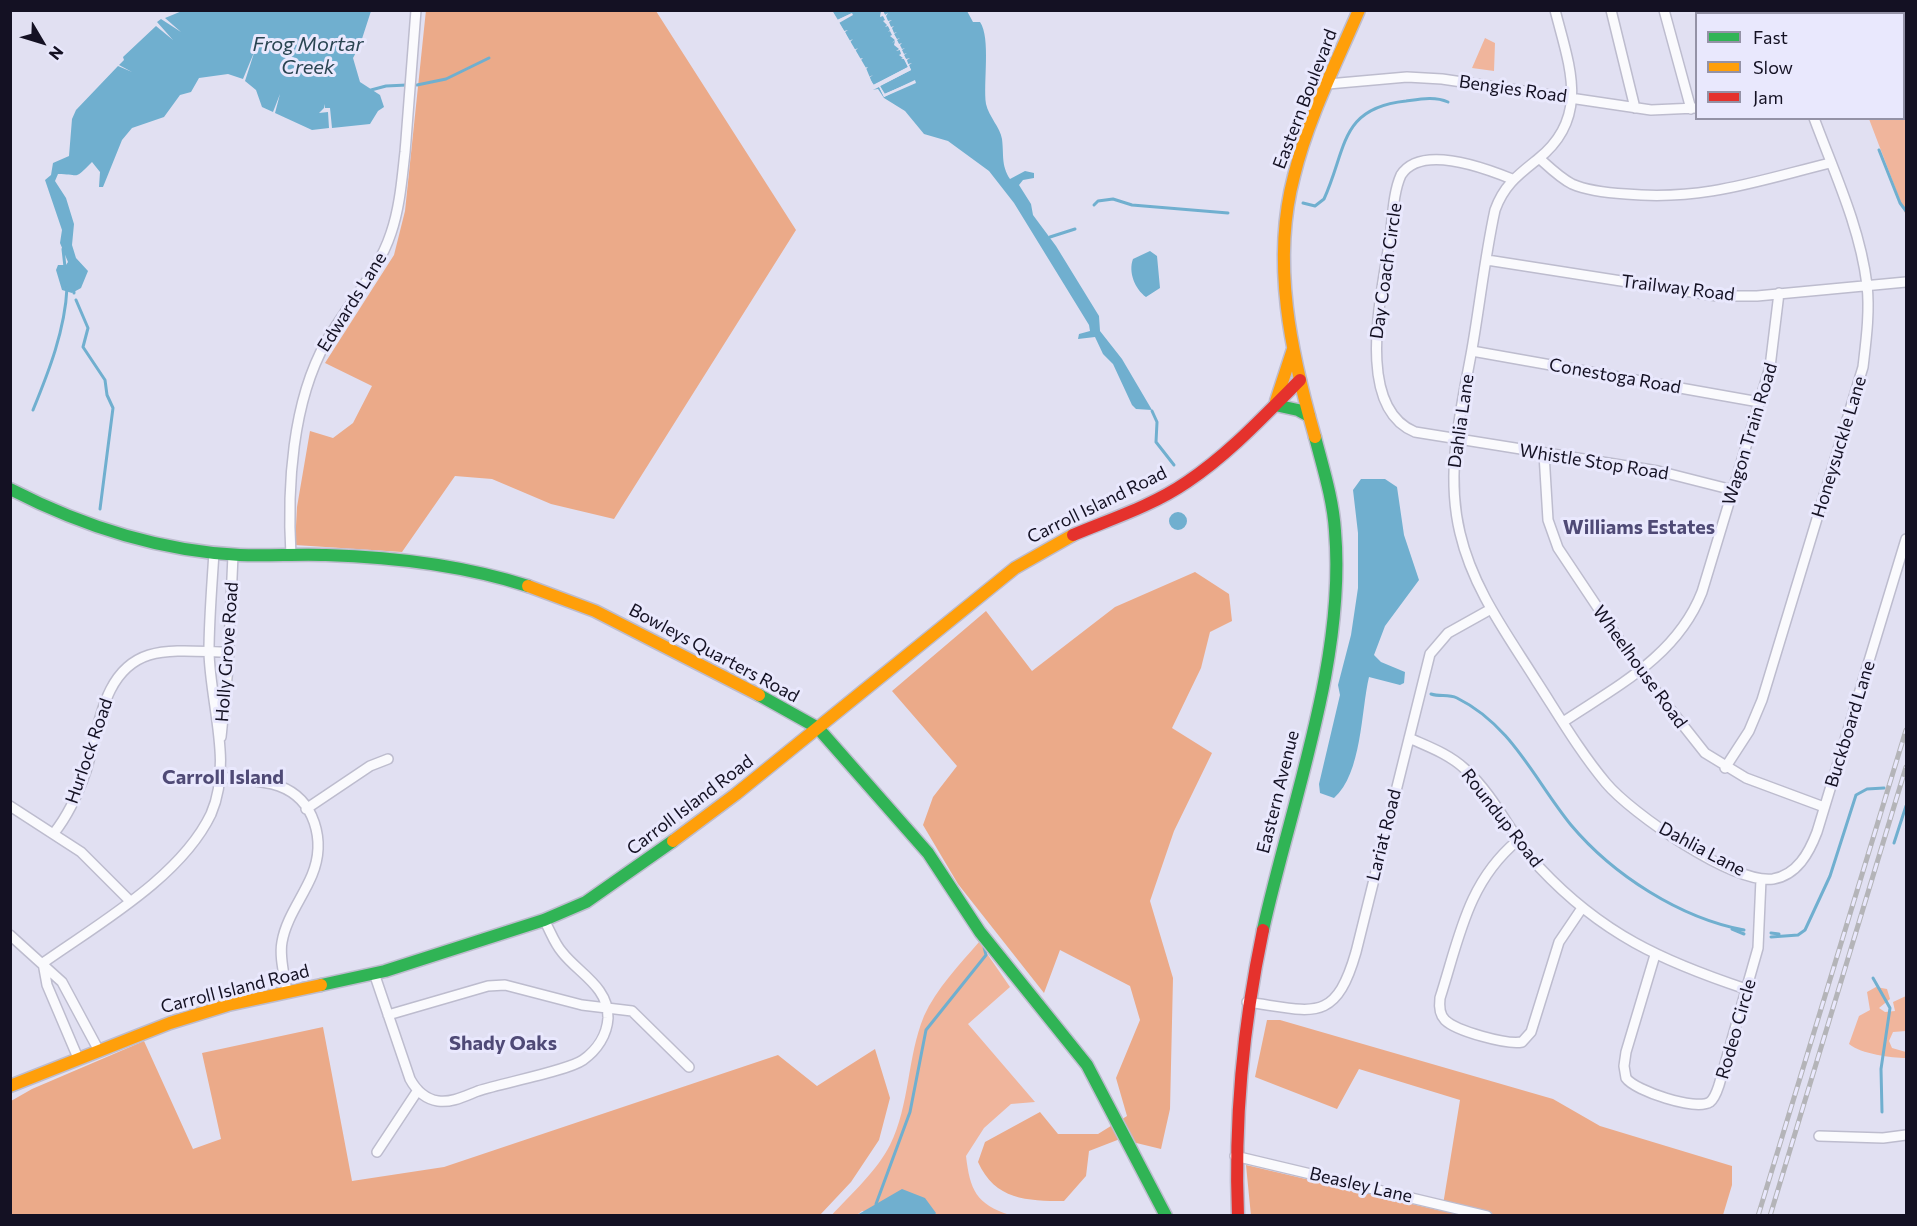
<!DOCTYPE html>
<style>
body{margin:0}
#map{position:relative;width:1917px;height:1226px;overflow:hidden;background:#e1e0f2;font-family:Commissioner,sans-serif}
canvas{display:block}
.frame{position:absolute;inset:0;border:12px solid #141123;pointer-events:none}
.legend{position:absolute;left:1695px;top:12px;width:210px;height:108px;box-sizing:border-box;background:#e9e8fd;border:2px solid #9492a6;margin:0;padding:8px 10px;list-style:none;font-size:18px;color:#141123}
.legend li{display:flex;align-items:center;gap:12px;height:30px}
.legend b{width:30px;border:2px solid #9492a6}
.north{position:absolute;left:12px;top:12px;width:60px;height:60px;-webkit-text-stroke:4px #e9e8fd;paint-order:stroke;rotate:128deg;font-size:16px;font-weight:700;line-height:24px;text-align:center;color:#141123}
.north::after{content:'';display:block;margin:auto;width:21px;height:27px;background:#141123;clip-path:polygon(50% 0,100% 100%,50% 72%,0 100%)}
</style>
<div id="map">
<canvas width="1917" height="1226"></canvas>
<div class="frame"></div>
<ul class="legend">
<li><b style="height:8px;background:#30b455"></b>Fast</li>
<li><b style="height:8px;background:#ff9f0a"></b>Slow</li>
<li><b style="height:8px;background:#e5322d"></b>Jam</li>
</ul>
<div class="north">N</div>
</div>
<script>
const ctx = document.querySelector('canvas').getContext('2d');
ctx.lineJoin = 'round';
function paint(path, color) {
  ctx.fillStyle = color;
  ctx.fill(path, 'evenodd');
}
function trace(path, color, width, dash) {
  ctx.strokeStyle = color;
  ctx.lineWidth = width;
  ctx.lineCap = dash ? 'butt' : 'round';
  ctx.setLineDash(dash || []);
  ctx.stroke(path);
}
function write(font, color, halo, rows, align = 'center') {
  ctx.font = font + ' Commissioner,sans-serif';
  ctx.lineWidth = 6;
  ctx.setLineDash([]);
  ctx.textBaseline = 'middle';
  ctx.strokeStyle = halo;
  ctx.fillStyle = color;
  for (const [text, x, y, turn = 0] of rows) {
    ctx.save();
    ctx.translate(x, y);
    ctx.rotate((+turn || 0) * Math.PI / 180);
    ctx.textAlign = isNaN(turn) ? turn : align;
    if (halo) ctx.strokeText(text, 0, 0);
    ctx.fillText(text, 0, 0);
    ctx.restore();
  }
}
paint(new Path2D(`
 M 1906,37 L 1906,216 L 1869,119 L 1904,118 L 1904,38 Z
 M 1485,38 L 1495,43 L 1494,71 L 1472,68 Z
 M 979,942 L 1010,987 L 968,1024 L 1035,1102 L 1011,1104 L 984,1128 L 966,1156 C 970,1190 976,1204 1010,1215 L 935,1215 L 936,1213 L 862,1211 L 857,1215 L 831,1216 C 851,1194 877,1171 890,1145 C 910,1105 907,1057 924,1016 C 936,989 960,964 979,942 Z
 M 1876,987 L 1887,989 L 1890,999 L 1879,1008 L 1885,1012 L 1895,1011 L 1893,1002 L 1906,996 L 1906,1031 L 1893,1032 L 1889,1041 L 1892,1048 L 1906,1052 L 1906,1058 C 1892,1058 1861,1054 1849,1044 L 1859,1016 L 1870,1010 L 1867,992 Z`), '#f0b59c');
paint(new Path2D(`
 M 426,10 L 656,11 L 796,230 L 614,519 L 551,504 L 492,479 L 455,476 L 402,552 L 295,545 L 297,507 L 310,431 L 333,438 L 353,423 L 372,386 L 325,363 L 394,255 L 405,211 Z
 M 1195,572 L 1229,594 L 1232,621 L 1210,632 L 1201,668 L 1172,728 L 1212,753 L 1174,831 L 1150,901 L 1173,978 L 1170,1109 L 1161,1149 L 1120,1139 L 1089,1151 L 1086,1176 L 1064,1201 C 1027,1201 995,1200 978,1162 L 985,1142 L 1040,1112 L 1058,1134 L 1098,1134 L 1127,1116 L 1116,1078 L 1140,1020 L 1130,986 L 1060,950 L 1044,993 L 958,884 L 923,825 L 933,797 L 957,766 L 892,691 L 986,611 L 1032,671 L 1115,607 Z
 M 1267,1020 L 1280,1020 L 1553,1099 L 1600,1126 L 1732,1166 L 1732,1185 L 1723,1215 L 1251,1216 L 1246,1165 L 1442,1211 L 1460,1100 L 1359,1069 L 1337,1109 L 1255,1077 Z
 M 323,1027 L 352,1181 L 444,1167 L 778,1055 L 817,1086 L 875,1049 L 890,1098 L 879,1140 L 851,1182 L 820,1215 L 11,1215 L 11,1101 L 32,1089 L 144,1041 L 193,1149 L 221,1139 L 202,1053 Z`), '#ebaa89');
paint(new Path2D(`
 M 836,10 L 881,11 L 908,67 L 873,85 L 866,68 L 839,22 L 852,13 L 837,20 L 833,12 Z
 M 182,11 L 371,11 L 360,45 L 353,58 L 360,82 L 380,95 L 384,107 L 378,111 L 370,124 L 332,128 L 330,108 L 325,108 L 324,104 L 324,108 L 319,113 L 328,112 L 329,128 L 312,130 L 275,113 L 280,94 L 273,112 L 262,107 L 256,90 L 245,81 L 255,50 L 243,79 L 228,74 L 199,78 L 191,92 L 180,95 L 164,117 L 132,128 L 122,140 L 103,187 L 99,187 L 100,172 L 92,162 C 73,181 81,174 58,174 L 55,181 L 66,198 L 74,224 L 72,245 L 76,258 L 88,271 L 81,288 L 72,293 L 62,290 L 56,270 L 58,265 L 66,265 L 68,262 L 60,243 L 62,230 L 45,180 L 51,175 L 53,163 L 69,156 L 72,119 L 76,110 L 118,66 L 132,72 L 119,65 L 124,60 L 123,57 L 156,26 L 173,40 L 157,22 L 161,19 L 181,32 L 165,18 Z
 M 883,11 L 967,11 L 973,22 L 980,22 C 991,38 983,83 986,104 C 989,117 1000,127 1002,139 C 1004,155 1001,165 1010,179 L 1025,171 L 1034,173 L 1034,178 L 1023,180 L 1019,185 L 1031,204 L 1033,215 L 1056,246 L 1099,316 L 1100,331 L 1122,359 L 1152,410 L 1136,409 L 1132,405 L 1113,364 L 1103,354 L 1095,337 L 1078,339 L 1079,334 L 1090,331 L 1089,325 L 1014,203 L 989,171 L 948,141 L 924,134 L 905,111 L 884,98 L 878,89 L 871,90 L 879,86 L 884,97 L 915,81 L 884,94 L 880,86 L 911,70 Z
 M 1150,251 L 1157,256 L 1160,288 L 1146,297 C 1135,289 1128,272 1133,259 Z
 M 1361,479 L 1385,479 L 1397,487 L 1404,535 L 1419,580 L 1385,626 L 1374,655 L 1381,662 L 1405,672 L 1404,683 L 1400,685 L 1369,677 C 1361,710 1362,774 1334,798 L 1320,793 L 1319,784 L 1340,695 L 1338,685 L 1351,635 L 1358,588 L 1358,533 L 1353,490 Z
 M1169 521a9 9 0 1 1 18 0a9 9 0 1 1-18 0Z
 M 902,1189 L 925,1198 L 936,1213 L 935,1215 L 857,1215 Z`), '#70afcf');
paint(new Path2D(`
 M 800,10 L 803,11 L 809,20 L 816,17 L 814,11 L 818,16 L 836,11 L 833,12 L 838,20 L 852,13 L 853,15 L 839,23 L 844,31 L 848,30 L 845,32 L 849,41 L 853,39 L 850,42 L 854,50 L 858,48 L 855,51 L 859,59 L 863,58 L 860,61 L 864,68 L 868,67 L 865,70 L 869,77 L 873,75 L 869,78 L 874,85 L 908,67 L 904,59 L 901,59 L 903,58 L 899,55 L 901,54 L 900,50 L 896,51 L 899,49 L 894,45 L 895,41 L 892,43 L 895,40 L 890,36 L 892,35 L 890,31 L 888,32 L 890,30 L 888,26 L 885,27 L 887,25 L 883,21 L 885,20 L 883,16 L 880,17 L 881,11 L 878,11 L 883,11 L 885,15 L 888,13 L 886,16 L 888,21 L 892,20 L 889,22 L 891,27 L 894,26 L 892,28 L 894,33 L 897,32 L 894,34 L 897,39 L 900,38 L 897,40 L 899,44 L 902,43 L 900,45 L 902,49 L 905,48 L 902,50 L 904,54 L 907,53 L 904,55 L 906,59 L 910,58 L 907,60 L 908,64 L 912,63 L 909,65 L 911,70 L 880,86 L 885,94 L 915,80 L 916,83 L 884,97 L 879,87 L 869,92 L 867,89 L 871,86 L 831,13 L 809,23 Z`), '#e1e0f2');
trace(new Path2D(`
 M 417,85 L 446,79 L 489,58
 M 371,90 L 386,86 L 407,85
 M 1879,150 L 1900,203 L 1906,211
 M 1303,203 L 1315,206 L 1324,199 C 1347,149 1339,108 1406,101 C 1420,99 1435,96 1448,102
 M 1094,205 L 1098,201 L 1113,199 L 1132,205 L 1228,213
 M 1050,237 L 1075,229
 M 63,249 L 65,267
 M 74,292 L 74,293
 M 76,300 L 88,328 L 83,347 L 105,380 L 107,395 L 113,408 L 100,509
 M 33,410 C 49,371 65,330 67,288
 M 1152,411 L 1157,422 L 1156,442 L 1174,465
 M 1431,694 C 1440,697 1448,694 1457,698 C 1512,725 1535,781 1571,825 C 1613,875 1680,918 1744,930
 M 1894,843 L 1906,806
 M 1732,929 L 1744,934
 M 1771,933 L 1779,934
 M 1771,937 L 1798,935 L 1805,930 L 1830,876 L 1856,795 L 1867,789 L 1884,788
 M 1873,978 L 1890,1008 L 1881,1069 L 1882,1112
 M 876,1204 L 910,1112 L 926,1030 L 986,955 L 984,947`), '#70afcf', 3);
const street = new Path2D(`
 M 1555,10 C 1569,65 1591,117 1538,159 C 1518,175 1504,185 1495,210 C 1485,256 1480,303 1472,349 C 1461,411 1445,471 1460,533 C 1473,589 1507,634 1537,682 C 1559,716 1580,752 1606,783 C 1631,813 1733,884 1773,879 C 1797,875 1809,853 1817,832 L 1906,539
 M 1611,10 L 1635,108
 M 1664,10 L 1691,109
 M 1721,10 L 1721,14
 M 1779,10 L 1780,14
 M 1839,10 L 1839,14
 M 1894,10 L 1895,14
 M 1904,34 L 1906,33
 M 1328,84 L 1407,77 L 1442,79 L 1651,110 L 1696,108
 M 1539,158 C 1549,167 1560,178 1572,184 C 1588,191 1609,193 1626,194 C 1703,201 1757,181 1830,163
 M 1512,179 C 1485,168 1421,144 1401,175 C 1392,195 1393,222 1389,244 C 1382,293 1354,407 1415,432 L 1658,471 L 1733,490
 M 1487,260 L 1717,296 L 1757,296 L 1906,282
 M 1472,351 L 1759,402
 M 1544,454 L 1548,520 L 1558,548 L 1640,671 L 1705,753 L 1746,778 L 1824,807
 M 291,556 C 287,487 292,402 326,342 C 347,305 378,273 391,233 C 400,207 402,178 405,152 C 409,105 412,58 416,10
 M 1563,722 C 1617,686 1677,656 1702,592 L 1770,367 L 1779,293
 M 221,737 L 228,668 L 233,555
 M 1409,738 C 1429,747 1449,754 1465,769 C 1496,797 1512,837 1540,868 C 1602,934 1662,961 1746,989
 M 1725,768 L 1749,731 L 1762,700 L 1863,367 C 1866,341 1870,312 1867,285 C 1860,227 1834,172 1814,118
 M 220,777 C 239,780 261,780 279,786 C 315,799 326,841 312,875 C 303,897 286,918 282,942 C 279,958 285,977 287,992
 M 10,806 L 81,852 L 130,901
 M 306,809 L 370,766 L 388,759
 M 54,833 C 69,814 78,794 86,771 C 99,732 101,670 149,655 C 172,648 204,652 228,652
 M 1517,841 C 1467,883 1459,939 1440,998 C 1439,1006 1439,1014 1445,1020 C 1456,1031 1507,1045 1522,1042 L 1531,1032 L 1559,942 L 1582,908
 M 10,935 L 62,982 L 98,1049
 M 1655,955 L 1626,1052 L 1624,1066 L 1626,1078 C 1635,1091 1696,1111 1710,1102 C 1715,1098 1717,1091 1719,1085 L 1758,948 L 1761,879
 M 43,963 C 98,924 181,877 211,814 C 233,764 210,703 209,652 C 209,619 212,585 214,552
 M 43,963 L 47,985 L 78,1058
 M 374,973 L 410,1079 C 416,1090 425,1099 438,1101 C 452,1103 465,1096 478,1091 C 502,1083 567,1071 583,1060 C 597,1050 607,1035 608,1018 C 609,987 578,973 562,952 C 554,943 550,930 544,920
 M 1247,1002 C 1313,1011 1335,1025 1356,952 L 1430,654 L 1448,633 L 1491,609
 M 388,1015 L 488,986 L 505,985 L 582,1005 L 632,1011 L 689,1067
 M 1819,1136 L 1883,1138 L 1906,1135
 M 377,1152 L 418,1090
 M 1235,1156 L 1487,1216`);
const fast = new Path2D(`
 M 1275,405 L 1298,410 L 1309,416
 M 10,489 C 80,525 160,551 240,555 C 269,556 298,554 326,555 C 395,557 462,565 528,586
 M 759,695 L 818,728 L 928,853 L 980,932 L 1087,1065 L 1166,1216
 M 1263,930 C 1291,803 1346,660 1335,531 C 1333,499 1323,468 1315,437
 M 321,985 L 385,971 L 544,920 L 586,902 L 673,841`);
const slow = new Path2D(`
 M 1276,401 L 1293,349
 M 1315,437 C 1291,353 1271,262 1294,176 C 1308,118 1336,64 1359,10
 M 528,586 L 595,611 L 759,695
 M 673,841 L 736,794 L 1015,568 L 1073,535
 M 10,1086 L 170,1023 L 228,1005 L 321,985`);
const jam = new Path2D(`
 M 1073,535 C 1111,519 1152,506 1187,482 C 1229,454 1264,416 1300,380
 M 1238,1216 C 1234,1119 1243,1025 1263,930`);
trace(street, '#bdbcce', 12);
trace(fast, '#bdbcce', 15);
trace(slow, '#bdbcce', 15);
trace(jam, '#bdbcce', 15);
trace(street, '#fafafd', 9);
trace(fast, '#30b455', 12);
trace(slow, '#ff9f0a', 12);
trace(jam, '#e5322d', 12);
const rail = new Path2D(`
 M 1758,1216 L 1906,730
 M 1770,1216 L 1906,767`);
trace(rail, '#b4b4b8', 5);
trace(rail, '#e9e8fd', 3, [9]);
write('18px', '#141123', '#e9e8fd', [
 ["Bengies Road",1513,89,8],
 ["Eastern Boulevard",1305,99,-69],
 ["Day Coach Circle",1386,271,-82],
 ["Trailway Road",1678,288,7],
 ["Edwards Lane",352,302,-58],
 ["Conestoga Road",1615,376,10],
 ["Dahlia Lane",1461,421,-82],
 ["Wagon Train Road",1750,434,-73],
 ["Honeysuckle Lane",1839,447,-73],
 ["Whistle Stop Road",1594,462,9],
 ["Carroll Island Road",1097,505,-26],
 ["Holly Grove Road",227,652,-86],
 ["Bowleys Quarters Road",714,653,28],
 ["Wheelhouse Road",1640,667,54],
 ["Buckboard Lane",1850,724,-73],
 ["Hurlock Road",89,751,-71],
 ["Eastern Avenue",1278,792,-76],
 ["Carroll Island Road",690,805,-37],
 ["Roundup Road",1502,818,52],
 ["Lariat Road",1384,835,-76],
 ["Dahlia Lane",1702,849,28],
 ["Carroll Island Road",235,989,-14],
 ["Rodeo Circle",1736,1029,-74],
 ["Beasley Lane",1361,1185,13]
]);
write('italic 20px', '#2a4552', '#e9e8fd', [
 ["Frog Mortar",308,44],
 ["Creek",308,67]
]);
write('bold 20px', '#4f4a76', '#e9e8fd', [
 ["Williams Estates",1639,527],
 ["Carroll Island",223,777],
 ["Shady Oaks",503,1043]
]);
</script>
